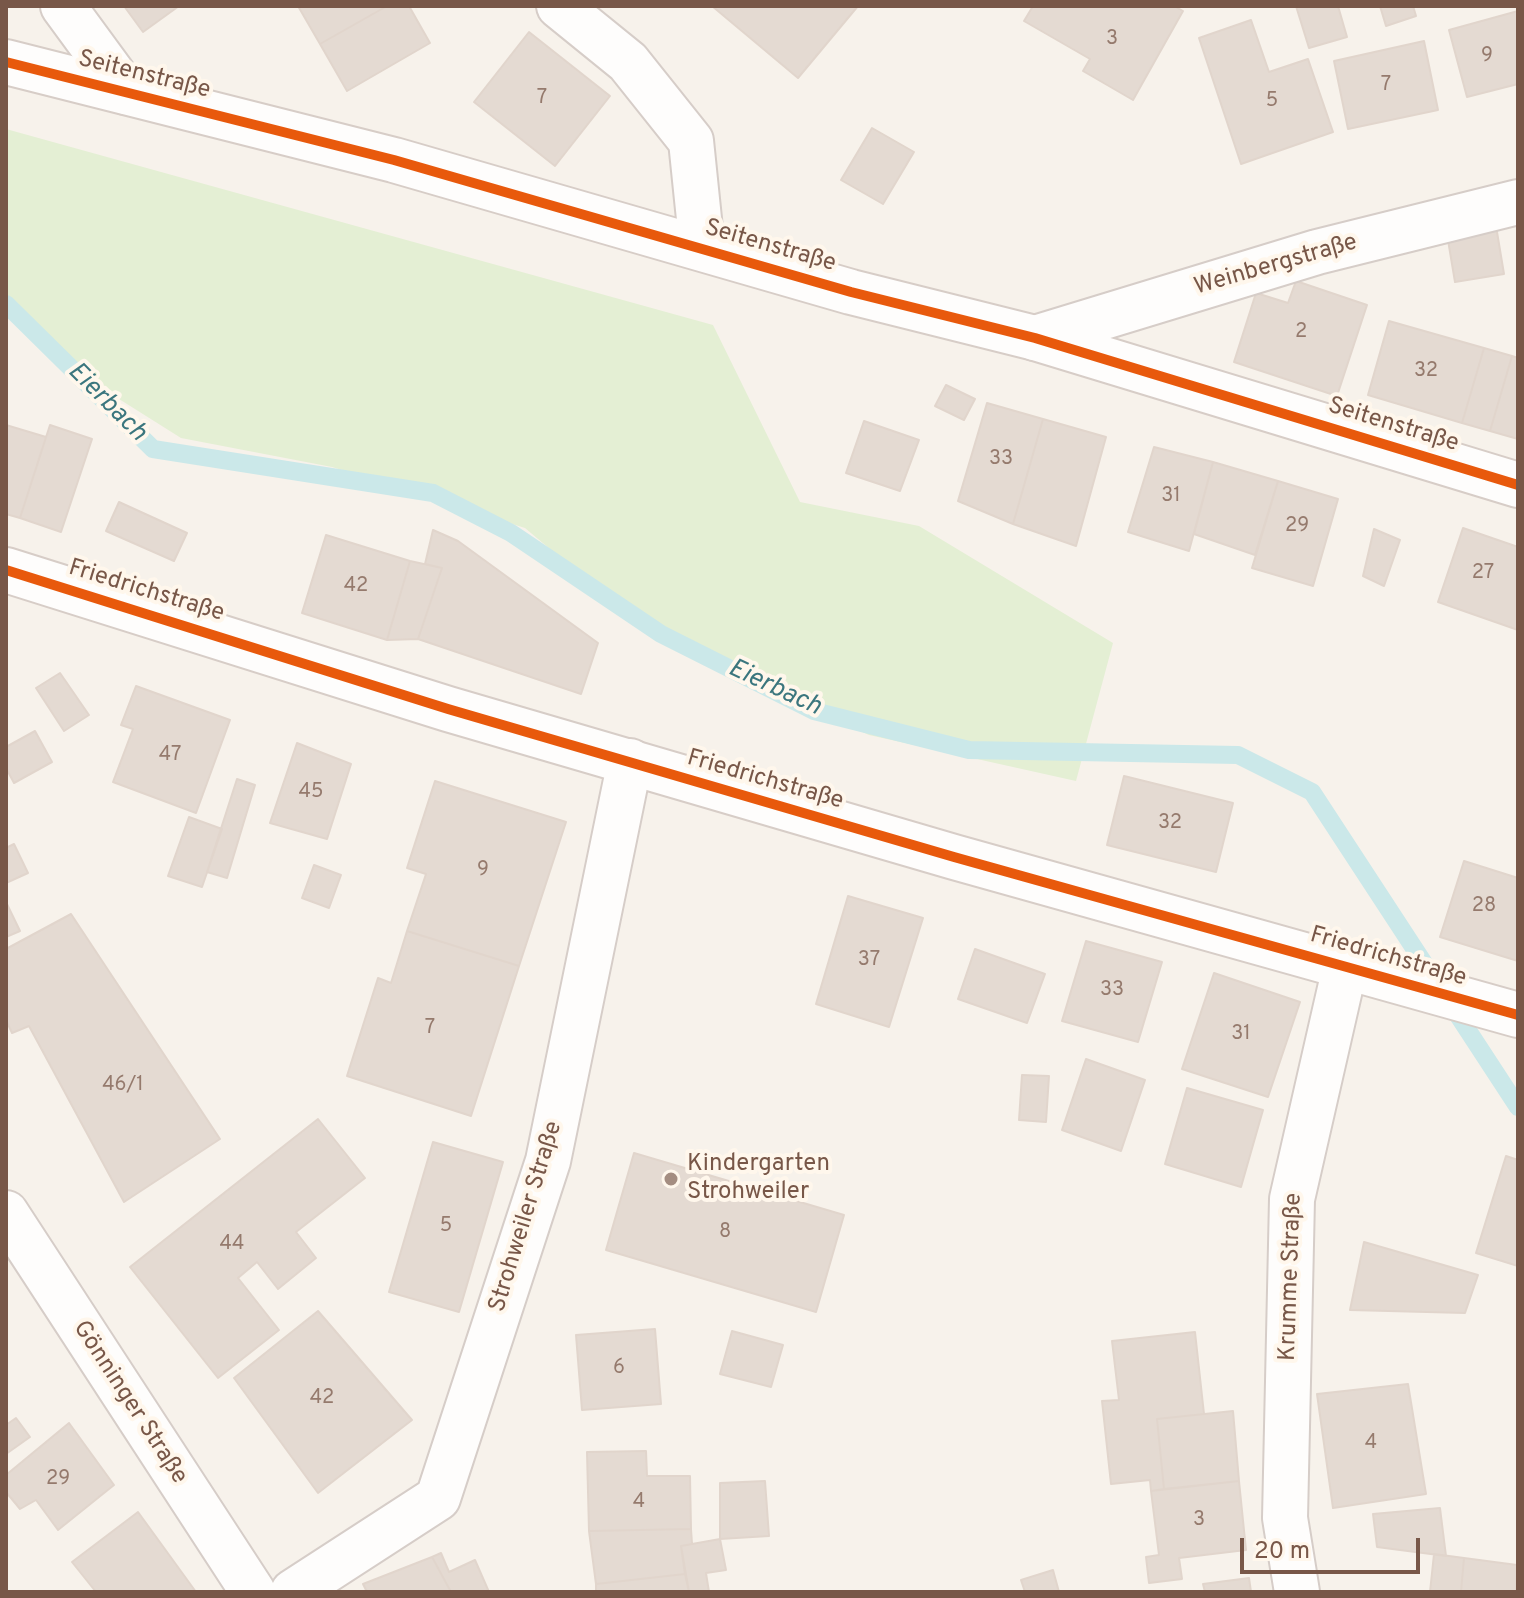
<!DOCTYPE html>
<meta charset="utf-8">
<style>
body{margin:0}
#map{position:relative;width:1524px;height:1598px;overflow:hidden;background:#f7f2eb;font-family:Overpass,sans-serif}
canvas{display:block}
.frame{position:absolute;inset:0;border:8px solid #785748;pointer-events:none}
.scale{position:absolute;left:1240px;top:1538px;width:180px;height:36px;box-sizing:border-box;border:4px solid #785748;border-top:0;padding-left:10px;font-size:24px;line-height:28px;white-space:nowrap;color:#785748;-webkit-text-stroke:6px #fff7ec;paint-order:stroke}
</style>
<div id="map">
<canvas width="1524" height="1598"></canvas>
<div class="frame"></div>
<div class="scale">20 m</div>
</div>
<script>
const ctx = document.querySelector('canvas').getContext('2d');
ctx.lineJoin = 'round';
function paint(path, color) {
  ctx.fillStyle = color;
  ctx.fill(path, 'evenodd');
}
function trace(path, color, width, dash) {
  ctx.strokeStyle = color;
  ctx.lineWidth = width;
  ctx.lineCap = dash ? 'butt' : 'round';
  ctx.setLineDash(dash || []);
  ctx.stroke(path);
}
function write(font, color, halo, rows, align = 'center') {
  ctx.font = font + ' Overpass,sans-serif';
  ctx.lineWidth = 8;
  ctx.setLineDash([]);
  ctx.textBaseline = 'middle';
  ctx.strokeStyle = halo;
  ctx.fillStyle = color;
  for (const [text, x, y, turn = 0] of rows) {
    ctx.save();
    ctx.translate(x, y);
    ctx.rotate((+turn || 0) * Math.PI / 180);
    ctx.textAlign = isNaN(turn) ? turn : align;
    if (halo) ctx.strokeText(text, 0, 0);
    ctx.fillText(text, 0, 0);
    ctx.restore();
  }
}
paint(new Path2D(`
 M 6,129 L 713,325 L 800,502 L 919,526 L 1113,643 L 1076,781 L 869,735 L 659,641 L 525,528 L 332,467 L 181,438 L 65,365 L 6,302 Z`), '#e4efd4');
trace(new Path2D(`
 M 6,304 L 153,449 L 433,493 L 511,533 L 661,634 L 814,711 L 969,750 L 1238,755 L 1312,792 L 1518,1107`), '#cbe8e9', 18);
const building = new Path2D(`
 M 124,6 L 179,6 L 143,32 Z
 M 298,6 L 387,6 L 320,44 Z
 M 387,6 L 409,6 L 430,43 L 347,91 L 320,44 Z
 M 712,6 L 858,6 L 798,78 Z
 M 1033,6 L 1174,6 L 1183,11 L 1133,100 L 1083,71 L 1090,59 L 1024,21 Z
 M 1296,6 L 1338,6 L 1347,37 L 1309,48 Z
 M 1380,6 L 1413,6 L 1416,16 L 1386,26 Z
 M 1518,11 L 1518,84 L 1467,97 L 1449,30 Z
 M 1251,20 L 1269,72 L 1308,59 L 1333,132 L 1241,164 L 1199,38 Z
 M 529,32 L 610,96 L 555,166 L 474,102 Z
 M 1424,41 L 1438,110 L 1348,129 L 1334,61 Z
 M 872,128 L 914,152 L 883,204 L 841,180 Z
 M 1494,214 L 1504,274 L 1455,282 L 1445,222 Z
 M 1296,281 L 1367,305 L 1337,396 L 1234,362 L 1256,293 L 1288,303 Z
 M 1389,321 L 1484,348 L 1462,423 L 1368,395 Z
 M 1484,348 L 1512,356 L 1490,431 L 1462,423 Z
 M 1512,356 L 1518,358 L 1518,439 L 1490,431 Z
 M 946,385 L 975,399 L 964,420 L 935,406 Z
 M 987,403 L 1043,419 L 1013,524 L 958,501 Z
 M 1043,419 L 1106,437 L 1076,546 L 1013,524 Z
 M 864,421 L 919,440 L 900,491 L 846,473 Z
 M 6,425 L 46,437 L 20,518 L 6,514 Z
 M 50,425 L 92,439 L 61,532 L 20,518 Z
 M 1154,447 L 1213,462 L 1189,551 L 1128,532 Z
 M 1213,462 L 1278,481 L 1255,555 L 1194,534 Z
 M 1278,481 L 1338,499 L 1313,586 L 1252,568 Z
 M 119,502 L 187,533 L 174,561 L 106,531 Z
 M 1463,528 L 1518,547 L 1518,630 L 1438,602 Z
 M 1374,529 L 1400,540 L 1384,586 L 1363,576 Z
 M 433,530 L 458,541 L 598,643 L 581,694 L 418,639 L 442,568 L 425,564 Z
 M 326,535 L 410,561 L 387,640 L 302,613 Z
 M 410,561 L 442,568 L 418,639 L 387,640 Z
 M 60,673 L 89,715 L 64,731 L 36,688 Z
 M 136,686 L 230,720 L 196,813 L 113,782 L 133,729 L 121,725 Z
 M 35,731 L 52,762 L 14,783 L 6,768 L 6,747 Z
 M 297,743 L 351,764 L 327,839 L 270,823 Z
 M 1124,776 L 1233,803 L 1216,872 L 1107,845 Z
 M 237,779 L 255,785 L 227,878 L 207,872 Z
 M 435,781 L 566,822 L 519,966 L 407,931 L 426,874 L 407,868 Z
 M 189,817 L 222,829 L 202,887 L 168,876 Z
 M 14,844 L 28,873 L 6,883 L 6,848 Z
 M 1464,861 L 1518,878 L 1518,961 L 1440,937 Z
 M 314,865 L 341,875 L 329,908 L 302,898 Z
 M 848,896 L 923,918 L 889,1027 L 816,1004 Z
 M 6,902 L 20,931 L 6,937 Z
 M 71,914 L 220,1139 L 124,1202 L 29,1026 L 12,1033 L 6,1020 L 6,949 Z
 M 407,931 L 519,966 L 471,1116 L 347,1076 L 378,978 L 391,983 Z
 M 1086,941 L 1162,962 L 1138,1042 L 1062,1021 Z
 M 975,949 L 1045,974 L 1027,1023 L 958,999 Z
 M 1214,973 L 1300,1002 L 1268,1097 L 1182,1069 Z
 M 1086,1059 L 1145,1080 L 1121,1151 L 1062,1130 Z
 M 1022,1075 L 1049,1076 L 1046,1122 L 1019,1120 Z
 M 1187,1088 L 1263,1110 L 1241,1187 L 1165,1164 Z
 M 318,1119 L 365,1178 L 296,1232 L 316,1258 L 278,1289 L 257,1262 L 238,1278 L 279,1330 L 218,1378 L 130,1267 Z
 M 433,1142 L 503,1162 L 459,1312 L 389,1292 Z
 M 634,1153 L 844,1215 L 816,1312 L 606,1250 Z
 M 1506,1156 L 1518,1160 L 1518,1266 L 1476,1253 Z
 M 1364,1242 L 1478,1275 L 1465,1313 L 1350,1310 Z
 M 318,1311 L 412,1420 L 318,1493 L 234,1378 Z
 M 655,1329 L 661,1404 L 582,1410 L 576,1335 Z
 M 732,1331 L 783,1345 L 771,1387 L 720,1374 Z
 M 1195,1332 L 1204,1414 L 1157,1419 L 1164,1489 L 1151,1491 L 1150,1480 L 1111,1484 L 1102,1401 L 1119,1400 L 1112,1341 Z
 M 1408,1384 L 1426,1494 L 1333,1508 L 1317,1394 Z
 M 1233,1411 L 1239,1481 L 1164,1489 L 1157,1419 Z
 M 16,1418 L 30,1437 L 6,1454 L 6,1425 Z
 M 69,1423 L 114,1485 L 58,1530 L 36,1500 L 20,1509 L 6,1492 L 6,1475 Z
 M 646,1451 L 647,1476 L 690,1476 L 691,1529 L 589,1531 L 587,1452 Z
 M 765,1481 L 769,1536 L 720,1539 L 720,1483 Z
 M 1239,1481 L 1246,1550 L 1179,1558 L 1182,1579 L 1149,1583 L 1146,1557 L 1159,1555 L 1151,1491 Z
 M 1440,1508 L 1446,1556 L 1377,1547 L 1373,1514 Z
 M 138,1512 L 196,1592 L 96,1592 L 72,1562 Z
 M 691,1529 L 692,1544 L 681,1546 L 685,1574 L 596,1584 L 589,1531 Z
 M 720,1539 L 726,1570 L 706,1573 L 709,1592 L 689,1592 L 681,1546 Z
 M 441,1553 L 449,1572 L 475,1560 L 489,1592 L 451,1592 L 432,1557 Z
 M 1434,1554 L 1464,1558 L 1461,1592 L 1430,1592 Z
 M 432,1557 L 451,1592 L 367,1592 L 363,1584 Z
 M 1464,1558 L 1517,1565 L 1516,1592 L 1461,1592 Z
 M 1053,1570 L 1059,1592 L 1025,1592 L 1021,1580 Z
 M 685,1574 L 689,1592 L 596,1592 L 596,1584 Z
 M 1249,1578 L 1251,1592 L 1205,1592 L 1203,1584 Z`);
paint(building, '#e4dad2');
trace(building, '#e1d5cc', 2);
const minor = new Path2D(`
 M 63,6 L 126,92
 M 559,6 L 628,62 L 691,141 L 702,248
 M 1035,338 L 1317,252 L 1518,202
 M 6,1213 L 253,1592
 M 293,1592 L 438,1498 L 548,1161 L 630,761
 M 1297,1592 L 1285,1518 L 1292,1199 L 1345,967`);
const secondary = new Path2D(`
 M 6,62 L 394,160 L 851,292 L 1035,338 L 1518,485
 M 6,570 L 448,709 L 954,857 L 1518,1015`);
trace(minor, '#d6cdc8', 48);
trace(secondary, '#d7cdc7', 48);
trace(minor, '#fefdfc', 44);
trace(secondary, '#fefdfc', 44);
trace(new Path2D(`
 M 6,62 L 394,160 L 851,292 L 1035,338 L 1518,485
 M 6,570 L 448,709 L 954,857 L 1518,1015`), '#e8590c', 10);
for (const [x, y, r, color] of [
 [671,1179,8,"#a48d81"]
]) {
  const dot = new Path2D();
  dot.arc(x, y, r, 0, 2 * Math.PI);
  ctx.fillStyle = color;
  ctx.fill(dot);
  trace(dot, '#fff7ec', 3);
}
write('20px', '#957a6d', null, [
 ["3",1112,40],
 ["9",1487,57],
 ["7",1386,86],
 ["7",542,99],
 ["5",1272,102],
 ["2",1301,333],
 ["32",1426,372],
 ["33",1001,460],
 ["31",1171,497],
 ["29",1297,527],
 ["27",1483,574],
 ["42",356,587],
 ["47",170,756],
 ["45",311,793],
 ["32",1170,824],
 ["9",483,871],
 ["28",1484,907],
 ["37",869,961],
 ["33",1112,991],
 ["7",430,1029],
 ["31",1241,1035],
 ["46/1",123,1086],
 ["5",446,1227],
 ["8",725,1233],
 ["44",232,1245],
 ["6",619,1369],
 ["42",322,1399],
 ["4",1371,1444],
 ["29",58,1480],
 ["4",639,1503],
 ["3",1199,1521]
]);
write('24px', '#785748', '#fff7ec', [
 ["Seitenstraße",144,76,14],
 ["Seitenstraße",770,247,16],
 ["Weinbergstraße",1276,266,-16],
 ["Seitenstraße",1393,426,17],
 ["Friedrichstraße",146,592,17],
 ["Friedrichstraße",765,781,16],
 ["Friedrichstraße",1388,958,16],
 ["Strohweiler Straße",527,1217,-73],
 ["Krumme Straße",1292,1277,-88],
 ["Gönninger Straße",129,1403,57]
]);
write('24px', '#785748', '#fff7ec', [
 ["Kindergarten",687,1165],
 ["Strohweiler",687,1193]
], 'left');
write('italic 26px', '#3b767e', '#fff7ec', [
 ["Eierbach",106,403,45],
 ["Eierbach",774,689,25]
]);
</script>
